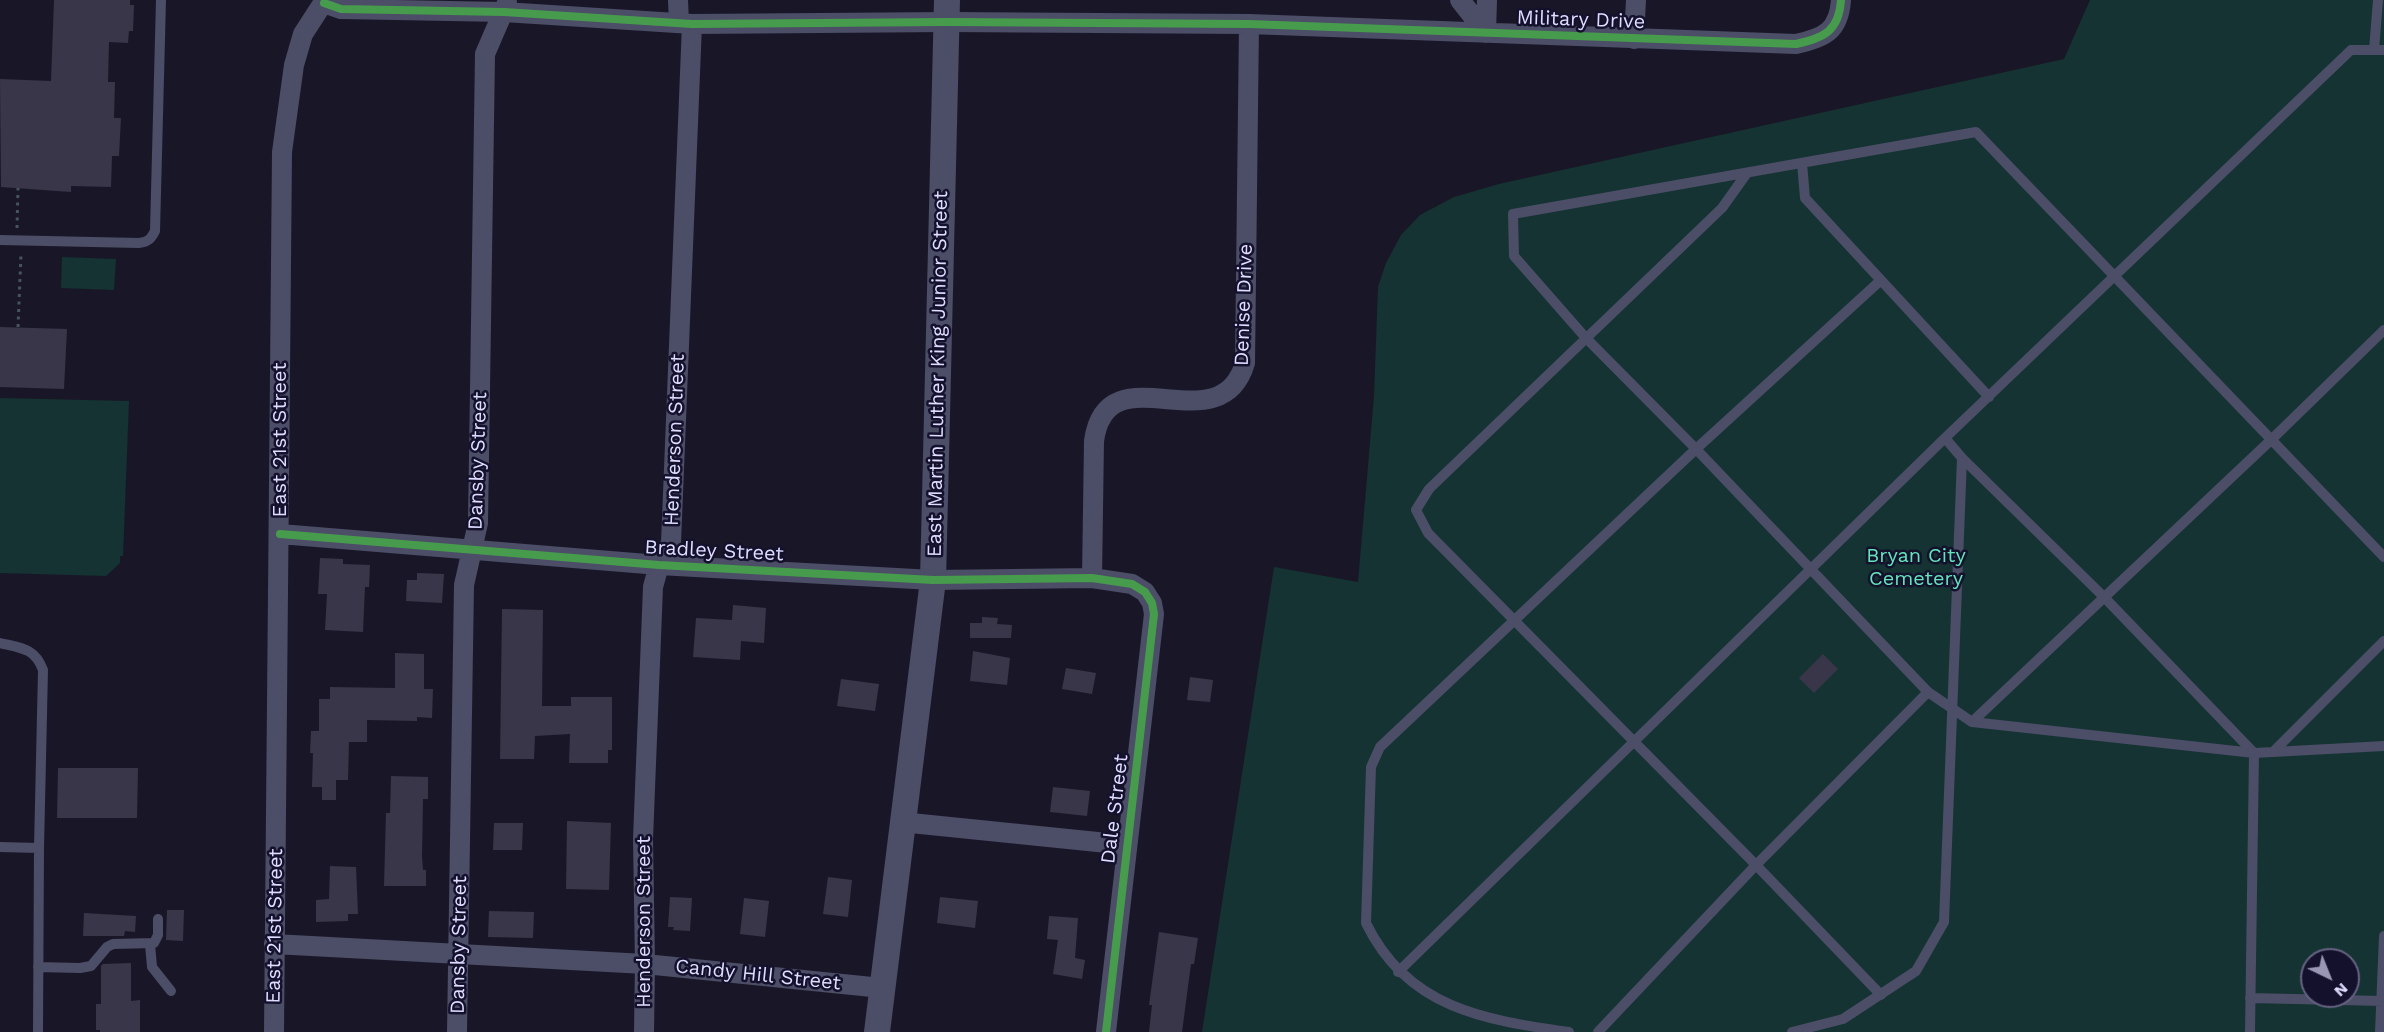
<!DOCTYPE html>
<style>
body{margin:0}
#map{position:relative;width:2384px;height:1032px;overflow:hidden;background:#191727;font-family:"Work Sans",sans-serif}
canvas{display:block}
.north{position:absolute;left:2300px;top:948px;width:60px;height:60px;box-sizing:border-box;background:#14112d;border:2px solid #656281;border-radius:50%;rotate:137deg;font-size:16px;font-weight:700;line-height:24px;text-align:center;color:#dedcff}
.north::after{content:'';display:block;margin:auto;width:21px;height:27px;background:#9997b3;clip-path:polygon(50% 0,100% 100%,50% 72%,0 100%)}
</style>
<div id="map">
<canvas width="2384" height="1032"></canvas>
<div class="north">N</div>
</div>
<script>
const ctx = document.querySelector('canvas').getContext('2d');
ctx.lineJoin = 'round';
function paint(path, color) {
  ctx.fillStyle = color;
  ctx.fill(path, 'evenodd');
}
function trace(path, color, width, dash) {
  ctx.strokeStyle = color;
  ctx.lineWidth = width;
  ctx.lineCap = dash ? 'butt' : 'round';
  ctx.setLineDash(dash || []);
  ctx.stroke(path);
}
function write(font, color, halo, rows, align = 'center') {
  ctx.font = font + ' "Work Sans",sans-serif';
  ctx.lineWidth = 5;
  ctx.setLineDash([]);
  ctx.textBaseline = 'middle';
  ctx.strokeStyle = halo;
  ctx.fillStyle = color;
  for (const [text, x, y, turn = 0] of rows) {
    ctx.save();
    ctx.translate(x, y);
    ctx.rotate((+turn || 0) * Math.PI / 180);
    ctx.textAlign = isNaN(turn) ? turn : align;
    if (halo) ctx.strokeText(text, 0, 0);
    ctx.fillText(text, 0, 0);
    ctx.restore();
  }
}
paint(new Path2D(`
 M 2090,0 L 2384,0 L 2384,1032 L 1202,1032 L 1274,567 L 1358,582 L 1374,396 L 1378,287 L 1386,263 L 1401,235 L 1420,215 L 1454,197 L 1499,184 L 2064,59 ZM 2312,960 L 2348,960 L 2348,996 L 2312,996 Z
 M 62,257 L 116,259 L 114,290 L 61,288 Z
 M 0,398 L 129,401 L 123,556 L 120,556 L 120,563 L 106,576 L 0,573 Z`), '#143332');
paint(new Path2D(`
 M 54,0 L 130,0 L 130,5 L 134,5 L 133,31 L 129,31 L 128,43 L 109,42 L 108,82 L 115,82 L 114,118 L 121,118 L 119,156 L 112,156 L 111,187 L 71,186 L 71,192 L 1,187 L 0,79 L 51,81 Z
 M 0,327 L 67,329 L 64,389 L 0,387 Z
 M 320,558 L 343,559 L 343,564 L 370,565 L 369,587 L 365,587 L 363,632 L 325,630 L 327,594 L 318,594 Z
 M 417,573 L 444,574 L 442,603 L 406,601 L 407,580 L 417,580 Z
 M 733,605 L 766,608 L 764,643 L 741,641 L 740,660 L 693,657 L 696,618 L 732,620 Z
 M 502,609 L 543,610 L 542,706 L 571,706 L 571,697 L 612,697 L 612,750 L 608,750 L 608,763 L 569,763 L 570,734 L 535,736 L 534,759 L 500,759 Z
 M 982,617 L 998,618 L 997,624 L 1012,625 L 1011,638 L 970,638 L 970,623 L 982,623 Z
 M 973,651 L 1010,658 L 1007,685 L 970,681 Z
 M 395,653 L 424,654 L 424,689 L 433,689 L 432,718 L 417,717 L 417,721 L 367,720 L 367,742 L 349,742 L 348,780 L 336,780 L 336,800 L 322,800 L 322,787 L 312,787 L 313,753 L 310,753 L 311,731 L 319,731 L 319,699 L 330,699 L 330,687 L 395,688 Z
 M 1823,654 L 1838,669 L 1814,693 L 1799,678 Z
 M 1066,668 L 1096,673 L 1092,694 L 1062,689 Z
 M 1190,677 L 1213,680 L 1210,702 L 1187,700 Z
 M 841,679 L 879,684 L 875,711 L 837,706 Z
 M 58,768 L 138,768 L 137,818 L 57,818 Z
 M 391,776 L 428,777 L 428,799 L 423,799 L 422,856 L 423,870 L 426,870 L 426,886 L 384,886 L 386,813 L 390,813 Z
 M 1053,787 L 1090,791 L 1087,816 L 1050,812 Z
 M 567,821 L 611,823 L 609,890 L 566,889 Z
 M 494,823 L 523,823 L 522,850 L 493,850 Z
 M 330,866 L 356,867 L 358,914 L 348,914 L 348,921 L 316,922 L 316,900 L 329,899 Z
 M 828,877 L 852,880 L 848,917 L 823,914 Z
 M 670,897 L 692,898 L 690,931 L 673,930 L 674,927 L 668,927 Z
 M 940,897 L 978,901 L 975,928 L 937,923 Z
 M 744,898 L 769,901 L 765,937 L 740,934 Z
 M 167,910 L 184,910 L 183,941 L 166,940 Z
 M 489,911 L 534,912 L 533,938 L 488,937 Z
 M 84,913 L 136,916 L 135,932 L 125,931 L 124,936 L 83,936 Z
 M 1049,916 L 1078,918 L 1075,958 L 1085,960 L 1082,979 L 1053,974 L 1058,940 L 1047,939 Z
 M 1159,932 L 1198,938 L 1194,964 L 1191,964 L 1182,1032 L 1149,1032 L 1152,1005 L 1149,1005 Z
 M 131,963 L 131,1001 L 140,1000 L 140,1032 L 100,1032 L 100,1030 L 96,1030 L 96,1004 L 101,1004 L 101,966 L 103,964 Z`), '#383648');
trace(new Path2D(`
 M 17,228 L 18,188
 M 18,327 L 21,254`), '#455363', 3, [3, 4.5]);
trace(new Path2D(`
 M 2374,50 L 2378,0
 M 1802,163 L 1805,198 L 1989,397
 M 1747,173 L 1722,208 L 1429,489 L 1416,510 L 1428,533 L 1756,865 L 1881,995
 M 0,240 L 139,243 C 148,242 151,239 155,231 L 161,0
 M 1945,438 L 1962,458 L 2104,597 L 2254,753 L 2250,1032
 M 2384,557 L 1976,132 L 1513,214 L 1514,256 L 1585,337 L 1696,449 L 1928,692 L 1972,722 L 2254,753 L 2384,746
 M 0,643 C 21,648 35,648 43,670 L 39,848 L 38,1032
 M 1972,722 L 2271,440 L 2384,330
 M 2273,752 L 2384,641
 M 0,847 L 39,848
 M 150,944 L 152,967 L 171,991
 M 38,967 L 80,968 L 91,966 L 107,947 L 113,944 L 154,943 L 158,935 L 158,919
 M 1398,972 L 1945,438 L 2351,50 L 2384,50
 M 2250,998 L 2382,1001
 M 1569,1032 C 1484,1020 1407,1008 1366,923 L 1371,767 L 1380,747 L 1696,449 L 1881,280
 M 1598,1032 L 1756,865 L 1928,692
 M 1792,1032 L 1843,1019 L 1916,971 L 1944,922 L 1962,458
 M 2380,1032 L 2384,936`), '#4c4d67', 10);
trace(new Path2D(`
 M 678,0 L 679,23
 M 1460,0 L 1486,33
 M 324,3 L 341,9 L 504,12 L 692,24 L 947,22 L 1249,24 L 1796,44 C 1824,38 1839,31 1841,0
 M 1486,33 L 1487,0
 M 1634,39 L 1636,0
 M 280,534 L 659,565 L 933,580 L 1092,578 L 1132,584 L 1145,592 L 1152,603 L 1154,614 L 1106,1032
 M 1092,578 L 1094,441 C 1107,348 1220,448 1245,363 L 1249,24
 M 901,822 L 1127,845
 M 274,944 L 645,964 L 882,988
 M 274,1032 L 282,152 L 294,65 L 303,34 L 325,0
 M 457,1032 L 464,585 L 478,523 L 485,54 L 507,3
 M 644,1032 L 645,964 L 643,839 L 653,587 L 659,565 L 671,543 L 692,24`), '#4c4d67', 20);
trace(new Path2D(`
 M 877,1032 L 933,580 L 947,0`), '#4c4d67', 26);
trace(new Path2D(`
 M 324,3 L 341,9 L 504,12 L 692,24 L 947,22 L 1249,24 L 1796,44 C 1824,38 1839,31 1841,0
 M 280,534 L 659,565 L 933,580 L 1092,578 L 1132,584 L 1145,592 L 1152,603 L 1154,614 L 1106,1032`), '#469c4c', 8);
write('20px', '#dedcff', '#14112d', [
 ["Military Drive",1581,20,2],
 ["Denise Drive",1244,305,-88],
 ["East Martin Luther King Junior Street",938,374,-89],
 ["East 21st Street",280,440,-90],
 ["Henderson Street",675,440,-88],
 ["Dansby Street",478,461,-88],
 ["Bradley Street",714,551,3],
 ["Dale Street",1115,809,-83],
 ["Henderson Street",644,922,-90],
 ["East 21st Street",275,926,-89],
 ["Dansby Street",459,945,-89],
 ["Candy Hill Street",758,975,6]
]);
write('20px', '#63e5bc', '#14112d', [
 ["Bryan City",1916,556],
 ["Cemetery",1916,579]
]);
</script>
